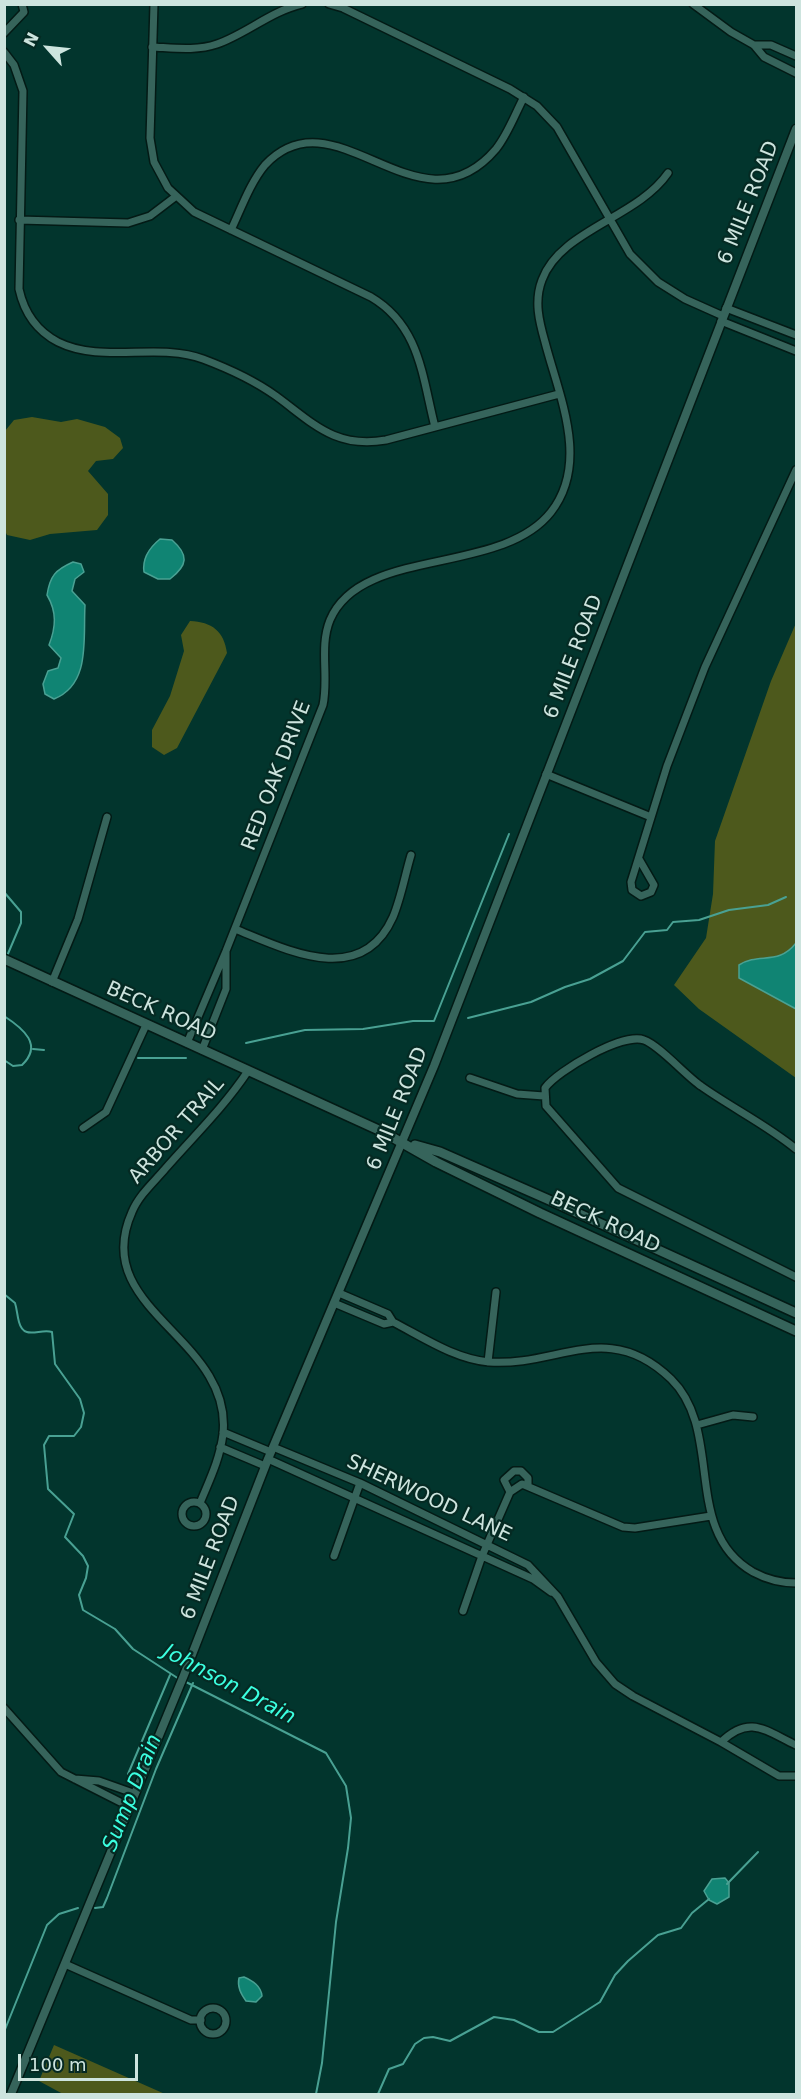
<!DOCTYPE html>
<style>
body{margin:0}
#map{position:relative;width:801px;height:2099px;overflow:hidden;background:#02352d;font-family:"DejaVu Sans",sans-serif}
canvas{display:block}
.frame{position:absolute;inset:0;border:6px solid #cde4de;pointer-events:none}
.north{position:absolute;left:18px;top:18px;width:60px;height:60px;-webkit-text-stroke:4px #052a23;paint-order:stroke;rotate:297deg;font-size:16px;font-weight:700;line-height:24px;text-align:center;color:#cde4de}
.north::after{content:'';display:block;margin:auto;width:21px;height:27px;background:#cde4de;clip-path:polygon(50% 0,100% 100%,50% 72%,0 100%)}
.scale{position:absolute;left:18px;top:2054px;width:120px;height:27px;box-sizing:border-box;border:3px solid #cde4de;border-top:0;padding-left:8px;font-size:18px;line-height:21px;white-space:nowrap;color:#cde4de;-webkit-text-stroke:4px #052a23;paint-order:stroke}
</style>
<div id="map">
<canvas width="801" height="2099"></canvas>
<div class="frame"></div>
<div class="north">N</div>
<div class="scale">100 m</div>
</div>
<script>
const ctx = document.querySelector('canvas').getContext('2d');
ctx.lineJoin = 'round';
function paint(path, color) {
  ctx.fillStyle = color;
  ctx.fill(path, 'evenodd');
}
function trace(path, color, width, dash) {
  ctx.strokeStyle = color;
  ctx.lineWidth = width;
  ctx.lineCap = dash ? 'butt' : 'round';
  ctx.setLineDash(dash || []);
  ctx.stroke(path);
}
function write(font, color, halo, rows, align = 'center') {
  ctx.font = font + ' "DejaVu Sans",sans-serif';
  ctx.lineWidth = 4.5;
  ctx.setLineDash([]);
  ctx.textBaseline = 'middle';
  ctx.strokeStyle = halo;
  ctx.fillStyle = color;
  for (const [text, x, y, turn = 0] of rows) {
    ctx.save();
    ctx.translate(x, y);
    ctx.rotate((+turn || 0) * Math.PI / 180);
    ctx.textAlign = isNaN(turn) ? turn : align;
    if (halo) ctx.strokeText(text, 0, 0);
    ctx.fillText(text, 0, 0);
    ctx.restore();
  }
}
paint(new Path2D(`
 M 32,417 L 61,422 L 77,419 L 105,427 L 120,438 L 123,448 L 113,459 L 96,461 L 88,471 L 108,494 L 108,515 L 97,530 L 50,534 L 30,540 L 7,535 L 5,531 L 5,431 L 14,420 Z
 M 190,621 C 212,622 224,631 227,653 L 177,748 L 164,755 L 152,747 L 152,730 L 170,696 L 184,651 L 181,635 Z
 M 796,623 L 796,1078 L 699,1009 L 674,985 L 706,938 L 713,894 L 715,841 L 771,681 Z
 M 54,2045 L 165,2094 L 63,2094 L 39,2081 Z`), '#4d591c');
const water = new Path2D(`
 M 160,539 L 172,540 C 189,555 188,565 170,579 L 158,579 L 144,572 C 142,558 149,548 160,539 Z
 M 73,562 L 81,564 L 84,572 L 75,579 L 72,591 L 85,605 C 83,639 91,684 54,699 L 45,694 L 43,684 L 48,671 L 58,668 L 61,658 L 49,645 C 56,627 57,612 47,595 C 50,576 55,570 73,562 Z
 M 796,943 L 796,1009 L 739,978 L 739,965 C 759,952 778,966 796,943 Z
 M 725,1878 L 729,1883 L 729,1897 L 717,1904 L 709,1900 L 704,1891 L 712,1879 Z
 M 244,1977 C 253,1981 261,1986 262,1996 L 256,2002 L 246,2001 C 241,1994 237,1987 239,1978 Z`);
paint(water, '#108473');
trace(water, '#49a193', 1.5);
trace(new Path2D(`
 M 4,892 L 21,912 L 21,923 L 7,956
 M 4,1016 C 24,1029 43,1045 22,1065 L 13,1066 L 4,1060
 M 468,1018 L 531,1002 L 565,987 L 590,979 L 623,961 L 645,932 L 667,930 L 673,922 L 699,920 L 729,910 L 768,905 L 786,897
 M 246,1043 L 305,1030 L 363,1029 L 413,1021 L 434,1021 L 509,834
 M 33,1049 L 44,1050
 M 138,1058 L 186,1058
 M 4,1294 L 15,1303 C 17,1309 17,1315 19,1322 C 24,1341 40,1328 52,1332 L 55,1364 L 80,1399 L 84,1413 L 81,1427 L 74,1436 L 49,1436 L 44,1445 L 48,1489 L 74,1514 L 65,1537 L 83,1556 L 88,1566 L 86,1578 L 79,1595 L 83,1610 L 115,1629 L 133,1649 L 179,1679
 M 184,1681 L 326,1753 L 346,1786 L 351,1818 L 348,1848 L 336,1922 L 322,2063 L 316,2094
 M 128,1774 L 170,1675
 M 727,1884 L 758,1852
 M 95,1908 L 103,1907 L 107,1898 L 156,1769 L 193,1683
 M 4,2032 L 47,1925 L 59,1914 L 78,1908
 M 378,2094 L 389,2069 L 403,2064 L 415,2044 L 424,2038 L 433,2037 L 450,2041 L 494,2017 L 514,2020 L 539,2032 L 553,2032 L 600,2002 L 615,1975 L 628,1961 L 658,1935 L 681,1928 L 692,1913 L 709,1899`), '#49a193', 2);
const minor = new Path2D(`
 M 154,4 L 150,138 L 154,162 L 168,188 L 194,212 L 371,297 C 420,326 422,376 435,427
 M 329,4 L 343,8 L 510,89 L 537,106 L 557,127 L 630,254 L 658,282 L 685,299 L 723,316
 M 693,4 L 731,32 L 754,45 L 764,57 L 796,73
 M 4,33 L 24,12 L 22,4
 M 754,45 L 771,45 L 796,56
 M 152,47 C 174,48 197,51 217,44 C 246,34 271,11 302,4
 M 4,52 L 14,65 L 23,91 L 19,289 C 24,312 37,331 58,342 C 102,364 158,342 203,359 C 227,368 255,381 276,396 C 313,423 335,449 386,440 L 559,394
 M 19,220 L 128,223 L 150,216 L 175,197
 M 231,230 C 241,209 250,183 265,165 C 336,89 419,240 496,149 C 508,134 515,114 524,97
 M 726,308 L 796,335
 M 721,321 L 796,351
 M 546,774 L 651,817
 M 639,859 L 654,885 L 651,892 L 641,896 L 632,890 L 631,882 L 667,766 L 705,667 L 796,470
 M 235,929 C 285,949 361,989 393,917 C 401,898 405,875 411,855
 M 52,982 L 78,919 L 107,817
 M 187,1043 L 226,951 L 323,705 C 329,677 319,647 330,620 C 361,546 501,576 551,512 C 590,462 559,396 545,342 C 539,321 534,301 542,280 C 560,230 637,218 668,173
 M 202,1050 L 226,989 L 226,952
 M 470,1078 L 517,1094 L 544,1096
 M 83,1128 L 106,1112 L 146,1025
 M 796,1149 C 767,1125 732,1108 701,1086 C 686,1076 659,1045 644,1040 C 623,1032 557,1071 545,1088 L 546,1106 L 618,1188 L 796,1277
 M 339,1293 L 388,1314 L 393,1322 C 424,1338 455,1359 489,1362 C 558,1367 608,1318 671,1379 C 725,1432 681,1531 753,1572 C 766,1579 782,1583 796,1583
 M 334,1303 L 384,1324 L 393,1322
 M 488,1362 L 496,1292
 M 697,1425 L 733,1415 L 753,1417
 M 223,1432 L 271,1452
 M 220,1447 L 265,1466
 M 273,1447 L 360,1483 L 528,1565 L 558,1597 L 596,1662 L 615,1684 L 633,1696 L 721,1742
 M 268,1459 L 533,1579 L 551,1592
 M 510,1492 L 504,1480 L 514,1471 L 521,1471 L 528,1478 L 528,1484
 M182 1514a12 12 0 1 1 24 0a12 12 0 1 1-24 0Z
 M 200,1503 C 209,1481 220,1459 223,1434 C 233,1337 88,1310 132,1212 C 139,1195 154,1182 165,1169 C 194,1136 224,1107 248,1071
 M 334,1556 L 360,1483
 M 463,1611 L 482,1556 L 510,1492 L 522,1484 L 623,1527 L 635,1528 L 711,1516
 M 4,1708 L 61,1772 L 128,1806
 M 796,1745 C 766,1731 750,1714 721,1742 L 779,1776 L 796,1776
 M 75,1779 L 99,1781 L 133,1793
 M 65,1964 L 191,2020 L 201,2020
 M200 2021a13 13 0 1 1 26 0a13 13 0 1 1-26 0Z`);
const tertiary = new Path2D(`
 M 11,2094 L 184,1675 L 268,1459 L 434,1066 L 796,129`);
const secondary = new Path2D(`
 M 4,959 L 383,1132 L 436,1162 L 540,1213 L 796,1331
 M 415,1145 L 440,1152 L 547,1199 L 796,1313`);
trace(minor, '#031a15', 10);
trace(tertiary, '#031a15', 11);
trace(secondary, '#031a15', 12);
trace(minor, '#36645b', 7);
trace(tertiary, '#36645b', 8);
trace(secondary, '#36645b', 9);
write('20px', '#cde4de', '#052a23', [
 ["6 MILE ROAD",749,203,-68],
 ["6 MILE ROAD",574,657,-69],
 ["RED OAK DRIVE",277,776,-69],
 ["BECK ROAD",161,1012,24],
 ["6 MILE ROAD",398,1109,-68],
 ["ARBOR TRAIL",177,1131,-49],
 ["BECK ROAD",605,1223,25],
 ["SHERWOOD LANE",429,1499,25],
 ["6 MILE ROAD",211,1558,-69]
]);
write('italic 21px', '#3bffe0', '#052a23', [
 ["Johnson Drain",229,1685,28],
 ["Sump Drain",133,1793,-68]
]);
</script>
